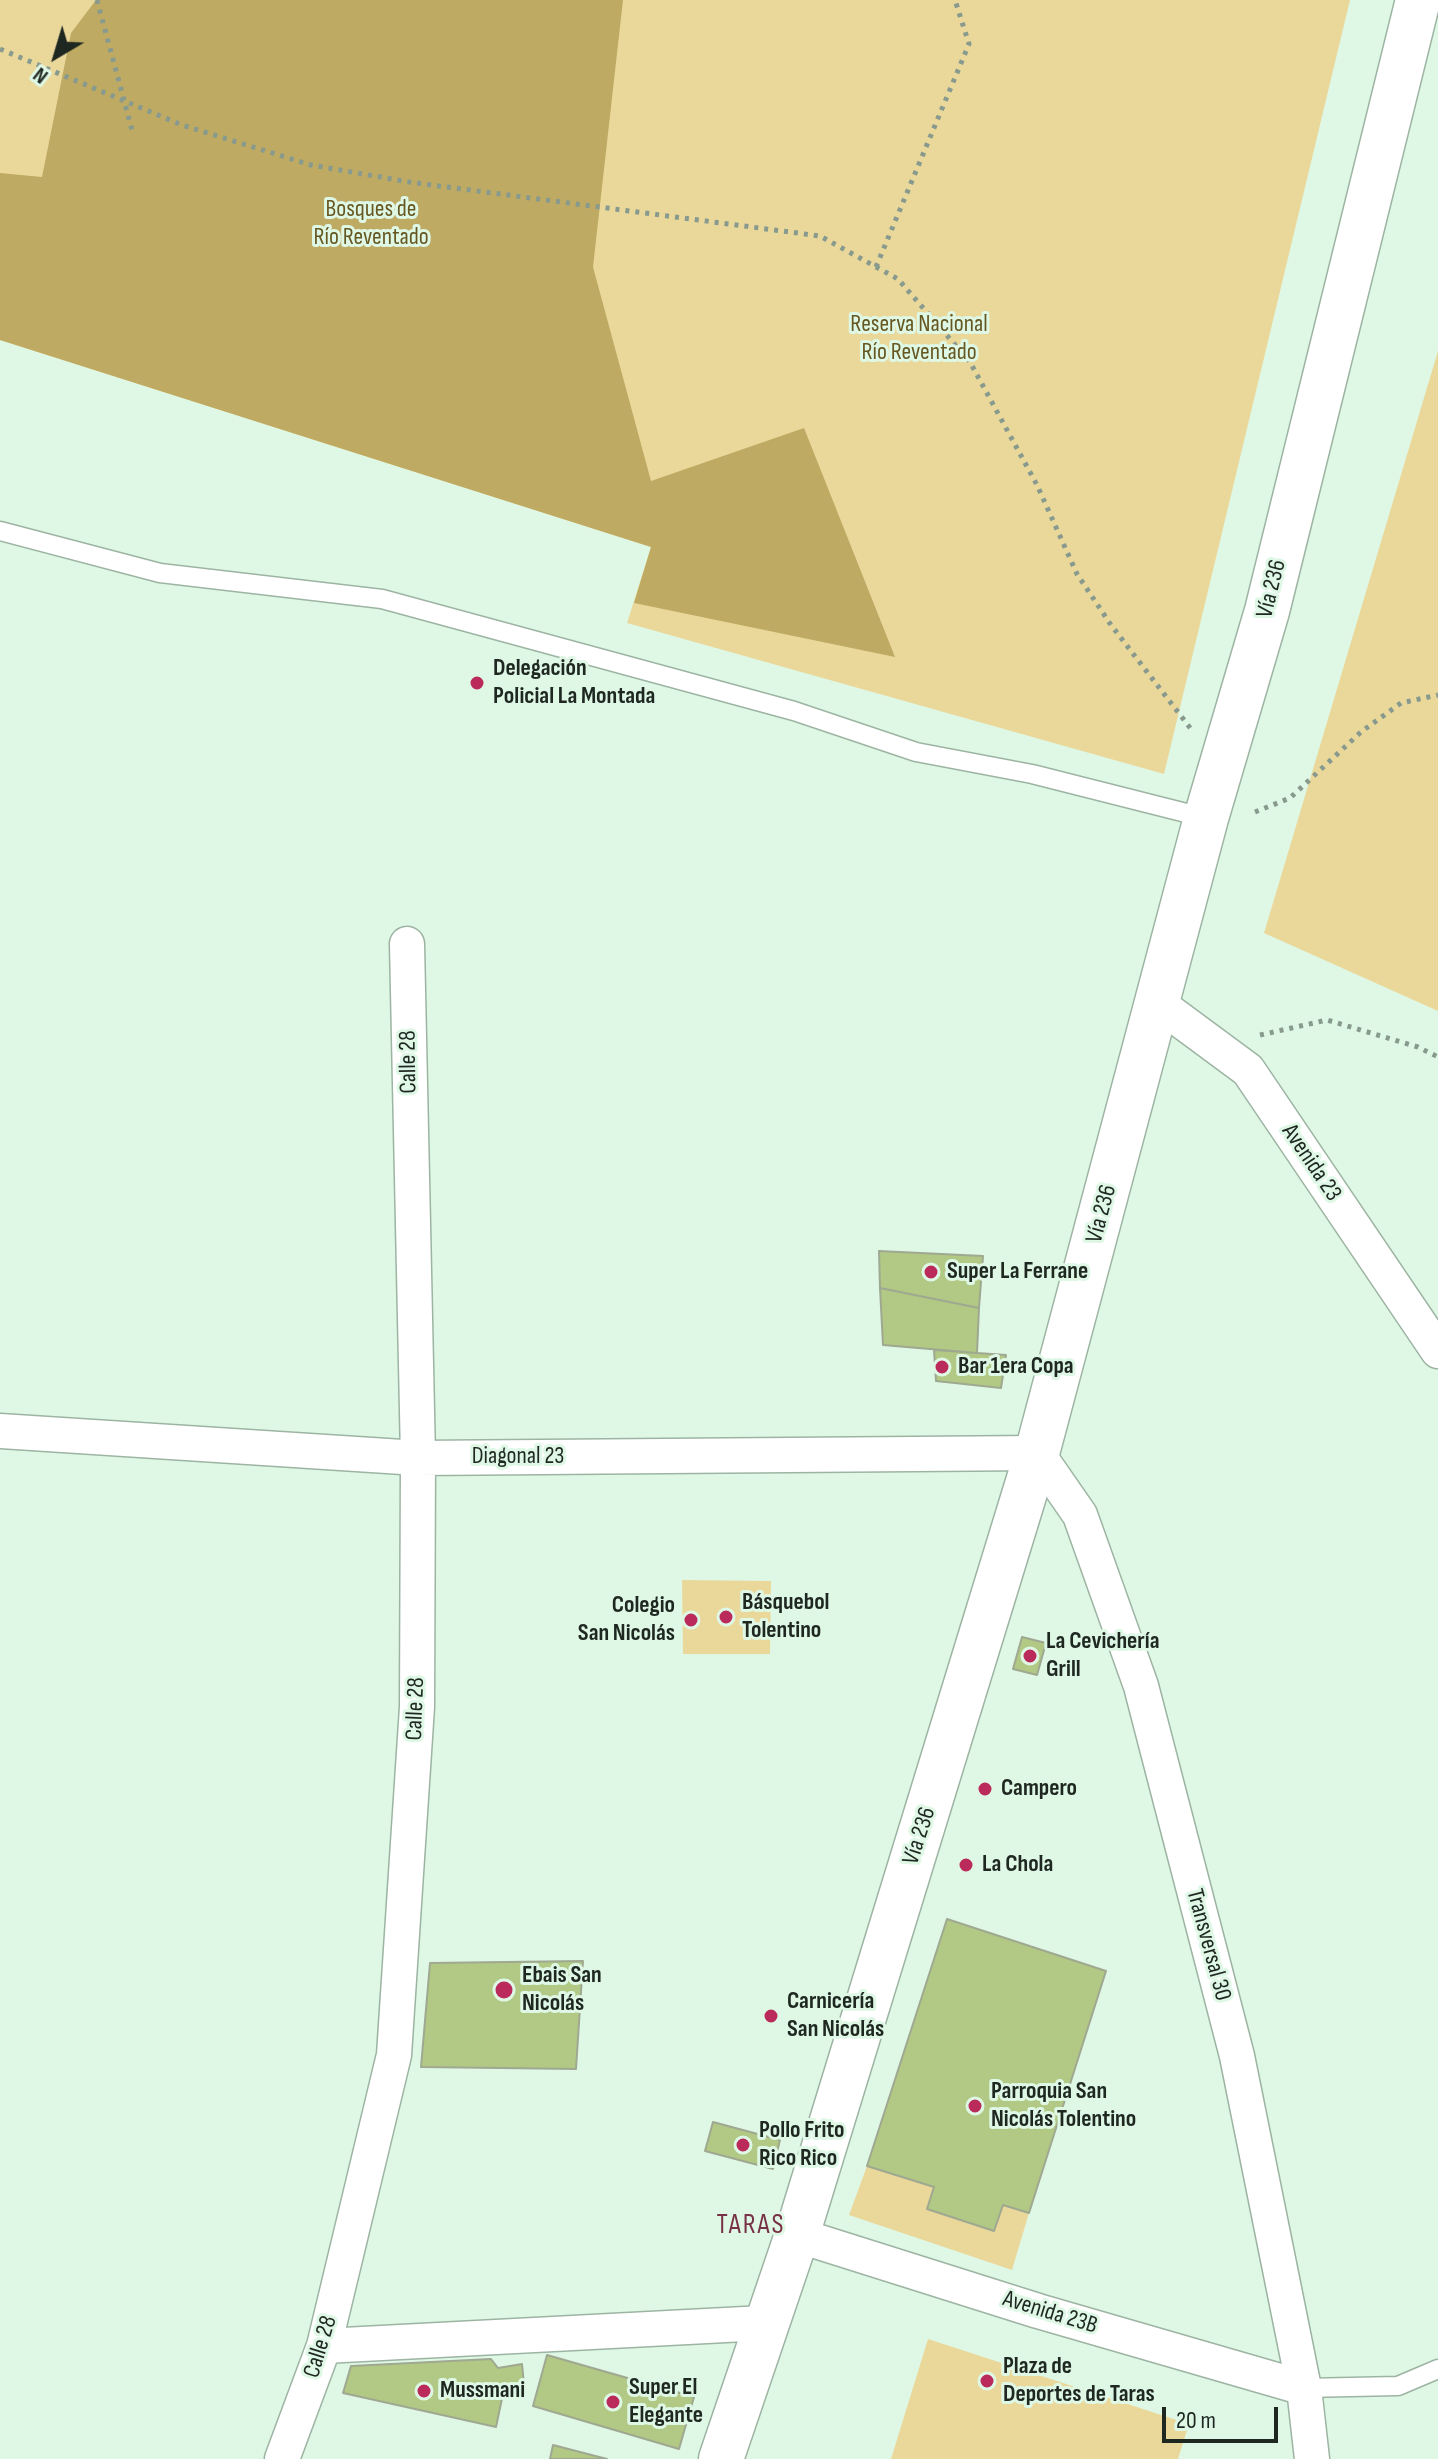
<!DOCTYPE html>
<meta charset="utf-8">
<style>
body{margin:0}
#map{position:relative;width:1438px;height:2459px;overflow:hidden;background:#dff8e6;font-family:"Sofia Sans Condensed",sans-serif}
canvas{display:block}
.north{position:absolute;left:16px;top:16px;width:80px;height:80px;-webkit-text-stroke:6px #dff8e6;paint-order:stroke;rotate:218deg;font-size:22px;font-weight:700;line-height:32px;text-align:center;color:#1e2720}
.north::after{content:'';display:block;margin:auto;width:28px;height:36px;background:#1e2720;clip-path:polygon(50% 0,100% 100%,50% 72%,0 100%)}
.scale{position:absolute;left:1162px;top:2407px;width:116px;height:36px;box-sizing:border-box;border:4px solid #1e2720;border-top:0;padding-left:10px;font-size:24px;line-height:28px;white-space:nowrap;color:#1e2720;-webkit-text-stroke:6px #dff8e6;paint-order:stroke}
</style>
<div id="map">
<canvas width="1438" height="2459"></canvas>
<div class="north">N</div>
<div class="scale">20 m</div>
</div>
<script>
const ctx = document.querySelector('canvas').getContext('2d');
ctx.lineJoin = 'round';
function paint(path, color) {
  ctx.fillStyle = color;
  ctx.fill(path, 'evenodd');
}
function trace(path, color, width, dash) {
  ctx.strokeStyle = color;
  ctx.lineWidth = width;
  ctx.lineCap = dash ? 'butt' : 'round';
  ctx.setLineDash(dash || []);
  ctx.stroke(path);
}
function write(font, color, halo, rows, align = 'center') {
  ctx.font = font + ' "Sofia Sans Condensed",sans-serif';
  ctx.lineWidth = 6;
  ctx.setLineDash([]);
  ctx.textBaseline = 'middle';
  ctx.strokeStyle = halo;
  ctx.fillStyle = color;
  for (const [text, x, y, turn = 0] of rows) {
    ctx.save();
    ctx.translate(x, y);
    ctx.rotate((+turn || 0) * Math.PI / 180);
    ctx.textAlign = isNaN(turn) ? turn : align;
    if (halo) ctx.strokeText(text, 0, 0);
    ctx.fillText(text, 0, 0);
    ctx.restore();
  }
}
paint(new Path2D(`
 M 0,0 L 1350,0 L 1164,774 L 627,623 L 651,547 L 0,340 Z
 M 1438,351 L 1438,1011 L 1264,933 Z
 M 682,1580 L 771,1581 L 770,1654 L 683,1654 Z
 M 867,2166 L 934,2187 L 927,2209 L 994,2231 L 1003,2205 L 1029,2213 L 1012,2270 L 849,2215 Z
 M 928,2339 L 1189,2424 L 1178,2459 L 891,2459 Z`), '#ead89b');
paint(new Path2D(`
 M 96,0 L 623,0 L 593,267 L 651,481 L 804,428 L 895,657 L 634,603 L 651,547 L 0,340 L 0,173 L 42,177 L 71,33 Z`), '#beaa63');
const building = new Path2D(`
 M 879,1251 L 983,1256 L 979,1308 L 880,1288 Z
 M 880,1288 L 979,1308 L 977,1353 L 883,1345 Z
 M 934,1350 L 1006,1355 L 1001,1388 L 936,1381 Z
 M 1022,1637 L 1046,1643 L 1037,1675 L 1013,1669 Z
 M 947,1919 L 1106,1971 L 1029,2213 L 1003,2205 L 994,2231 L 927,2209 L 934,2187 L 867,2166 Z
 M 583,1961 L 576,2069 L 421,2067 L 430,1963 Z
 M 713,2122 L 780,2140 L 773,2169 L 705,2151 Z
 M 547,2355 L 694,2397 L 679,2449 L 533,2406 Z
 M 491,2359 L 498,2368 L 522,2364 L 525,2394 L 504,2389 L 496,2427 L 343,2393 L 351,2366 Z
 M 553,2445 L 607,2459 L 550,2459 Z`);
paint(building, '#b1c984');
trace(building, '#9fa890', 2);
const service = new Path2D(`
 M 0,531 L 160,573 L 382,599 L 794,711 L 916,752 L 1032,774 L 1206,818
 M 1304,2388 L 1398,2386 L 1438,2369`);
const minor = new Path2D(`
 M 1156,1002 L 1248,1070 L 1438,1351
 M 0,1431 L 418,1458 L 1037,1453 L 1080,1515 L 1141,1686 L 1237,2056 L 1304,2388 L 1312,2459
 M 797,2235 L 1038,2311 L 1304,2388
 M 324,2346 L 764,2323
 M 282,2459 L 324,2346 L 394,2055 L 417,1707 L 418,1458 L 407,944`);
const secondary = new Path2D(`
 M 721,2459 L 797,2235 L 1037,1453 L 1206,818 L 1267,611 L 1418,0`);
trace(service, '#9db4a3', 21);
trace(minor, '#9db4a3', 37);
trace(secondary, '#9db4a3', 47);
trace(new Path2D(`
 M 97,0 L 132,130
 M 0,49 L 182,125 L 311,165 L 409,182 L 820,236 L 898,279 L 970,362 L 1037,485 L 1077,574 L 1111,625 L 1191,729
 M 876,267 L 969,44 L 955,0
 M 1255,812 L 1290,798 L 1361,732 L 1401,703 L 1438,695
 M 1260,1035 L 1327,1020 L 1418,1047 L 1438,1057`), '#889a8d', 5, [4, 6]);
trace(service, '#fff', 18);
trace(minor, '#fff', 34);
trace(secondary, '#fff', 44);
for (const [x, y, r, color] of [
 [477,683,8,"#ba2b5b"],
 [931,1272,8,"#ba2b5b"],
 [942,1367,8,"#ba2b5b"],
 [726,1617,8,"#ba2b5b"],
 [691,1620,8,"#ba2b5b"],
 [1030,1656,8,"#ba2b5b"],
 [985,1789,8,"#ba2b5b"],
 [966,1865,8,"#ba2b5b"],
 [504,1990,10,"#ba2b5b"],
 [771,2016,8,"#ba2b5b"],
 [975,2106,8,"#ba2b5b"],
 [743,2145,8,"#ba2b5b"],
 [987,2381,8,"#ba2b5b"],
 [424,2391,8,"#ba2b5b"],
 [613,2402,8,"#ba2b5b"]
]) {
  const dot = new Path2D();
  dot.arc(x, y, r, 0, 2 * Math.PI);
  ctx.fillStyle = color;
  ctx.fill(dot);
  trace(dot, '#dff8e6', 3);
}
write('24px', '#665721', '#dff8e6', [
 ["Bosques de",371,210],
 ["Río Reventado",371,238],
 ["Reserva Nacional",919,325],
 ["Río Reventado",919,353]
]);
write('24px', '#1e2720', '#dff8e6', [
 ["Vía 236",1272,589,-76],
 ["Calle 28",409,1062,-91],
 ["Avenida 23",1311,1163,56],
 ["Vía 236",1102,1214,-75],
 ["Diagonal 23",518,1457],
 ["Calle 28",416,1709,-88],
 ["Vía 236",920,1836,-72],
 ["Transversal 30",1208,1945,75],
 ["Avenida 23B",1050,2313,17],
 ["Calle 28",321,2347,-73]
]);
write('bold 24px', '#1e2720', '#dff8e6', [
 ["Delegación",493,669],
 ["Policial La Montada",493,697],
 ["Super La Ferrane",947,1272],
 ["Bar 1era Copa",958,1367],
 ["Básquebol",742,1603],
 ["Tolentino",742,1631],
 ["Colegio",675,1606,"right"],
 ["San Nicolás",675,1634,"right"],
 ["La Cevichería",1046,1642],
 ["Grill",1046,1670],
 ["Campero",1001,1789],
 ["La Chola",982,1865],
 ["Ebais San",522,1976],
 ["Nicolás",522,2004],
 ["Carnicería",787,2002],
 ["San Nicolás",787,2030],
 ["Parroquia San",991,2092],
 ["Nicolás Tolentino",991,2120],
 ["Pollo Frito",759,2131],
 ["Rico Rico",759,2159],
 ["Plaza de",1003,2367],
 ["Deportes de Taras",1003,2395],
 ["Super El",629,2388],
 ["Elegante",629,2416],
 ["Mussmani",440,2391]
], 'left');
ctx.letterSpacing = '2px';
write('28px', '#773144', '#dff8e6', [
 ["TARAS",751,2226]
]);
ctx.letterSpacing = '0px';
</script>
